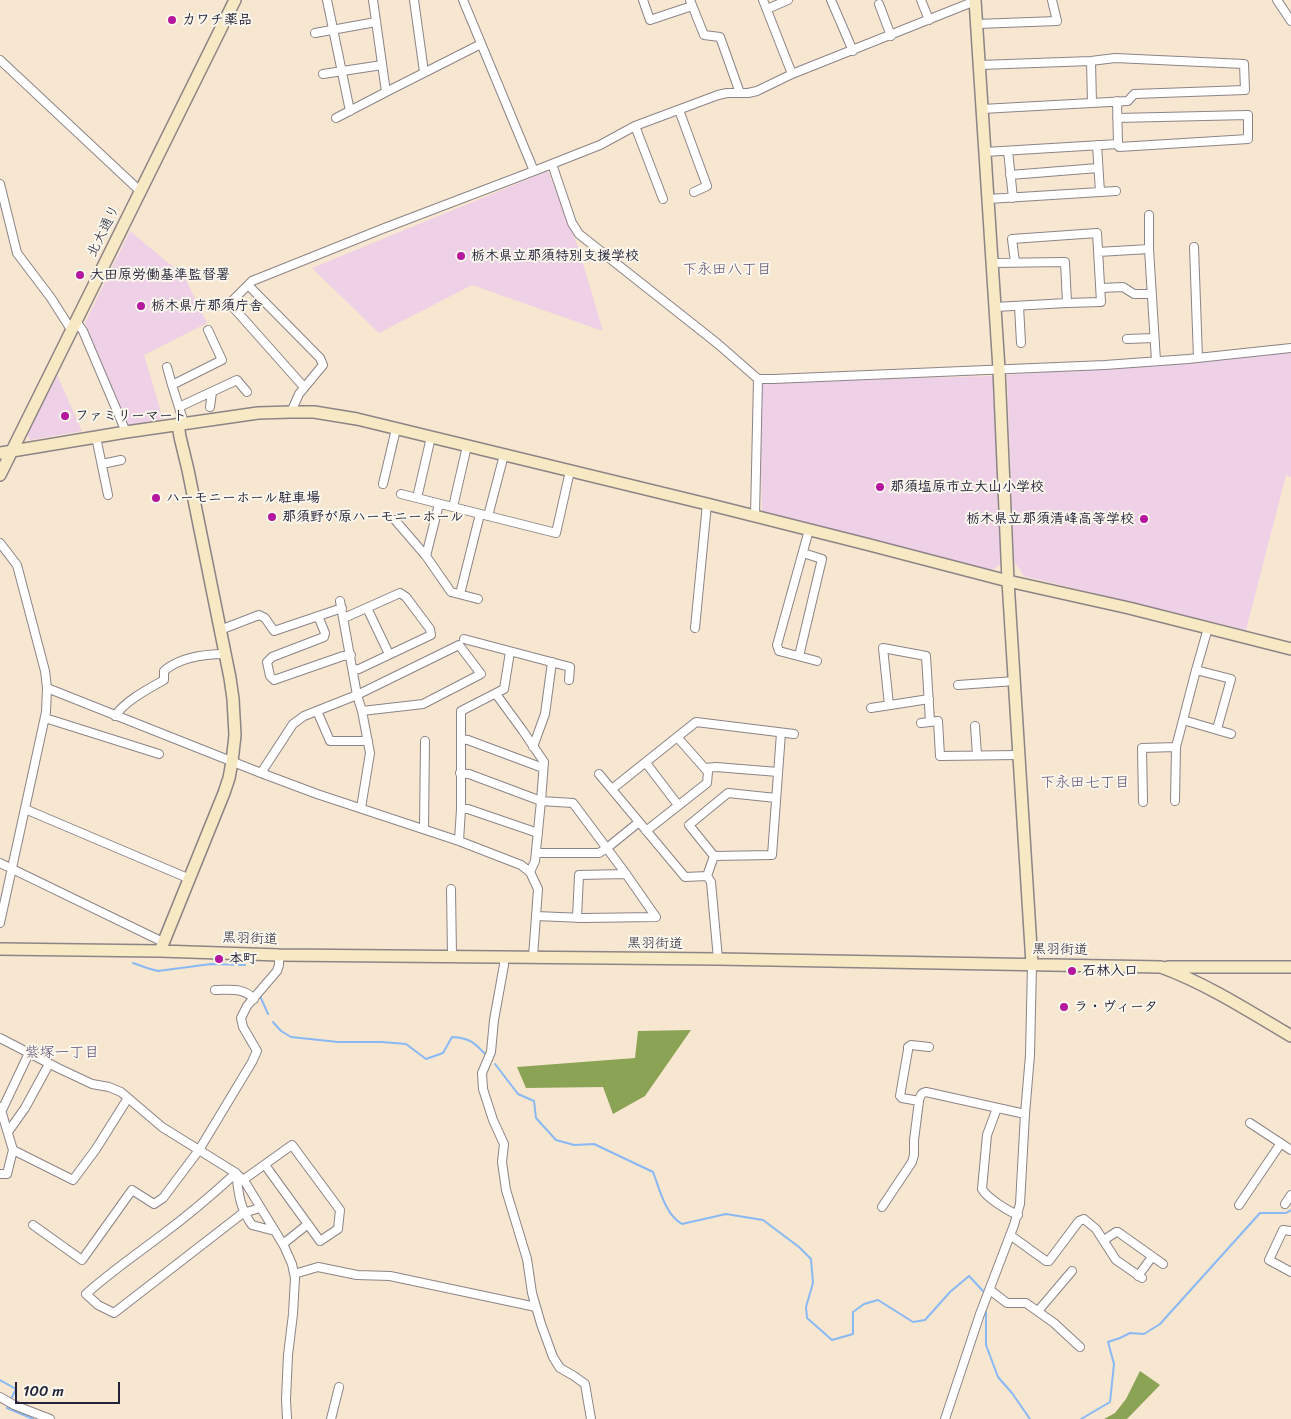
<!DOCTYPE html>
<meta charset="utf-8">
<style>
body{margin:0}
#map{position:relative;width:1291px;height:1419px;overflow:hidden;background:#f7e6d0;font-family:Sriracha,sans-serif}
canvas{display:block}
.scale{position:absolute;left:15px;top:1382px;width:105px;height:22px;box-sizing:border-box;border:2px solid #22223b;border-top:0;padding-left:6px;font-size:15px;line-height:18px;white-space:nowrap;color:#22223b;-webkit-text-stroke:4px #fbf7ec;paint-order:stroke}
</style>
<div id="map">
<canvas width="1291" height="1419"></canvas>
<div class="scale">100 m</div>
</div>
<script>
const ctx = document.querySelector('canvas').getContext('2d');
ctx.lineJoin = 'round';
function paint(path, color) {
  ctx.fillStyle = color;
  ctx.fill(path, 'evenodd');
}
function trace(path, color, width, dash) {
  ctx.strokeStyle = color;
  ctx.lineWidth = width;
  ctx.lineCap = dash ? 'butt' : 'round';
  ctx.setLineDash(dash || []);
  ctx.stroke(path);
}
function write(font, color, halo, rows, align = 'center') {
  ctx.font = font + ' Sriracha,"Klee One",sans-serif';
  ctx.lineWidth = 4;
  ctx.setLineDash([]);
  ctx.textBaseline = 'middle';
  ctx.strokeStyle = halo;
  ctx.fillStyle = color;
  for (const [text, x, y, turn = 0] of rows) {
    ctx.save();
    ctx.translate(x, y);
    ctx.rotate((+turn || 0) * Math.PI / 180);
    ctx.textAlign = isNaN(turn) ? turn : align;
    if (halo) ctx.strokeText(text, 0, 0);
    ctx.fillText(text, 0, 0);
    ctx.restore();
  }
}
paint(new Path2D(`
 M 548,171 L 577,244 L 603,331 L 472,285 L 379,333 L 312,268 Z
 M 130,231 L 184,276 L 207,323 L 144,355 L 163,419 L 128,425 L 85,323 Z
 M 1291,352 L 1291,477 L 1286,475 L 1246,630 L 1024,576 L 1014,561 L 1007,375 Z
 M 57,375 L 82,431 L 30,440 L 27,433 Z
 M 995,376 L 1001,564 L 990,571 L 762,513 L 759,382 Z`), '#eed0e7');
paint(new Path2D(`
 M 691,1030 L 645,1096 L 613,1114 L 603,1087 L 526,1088 L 517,1067 L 635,1058 L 638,1031 Z
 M 1140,1371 L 1160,1385 L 1127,1419 L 1104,1419 L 1115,1413 L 1126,1399 Z`), '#8ba354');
trace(new Path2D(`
 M 133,963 L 147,968 L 158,971 L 211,964 L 245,965
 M 260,996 L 268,1014
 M 273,1022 L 281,1031 L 291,1037 L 338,1042 L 382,1042 L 406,1044 L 426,1059 L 443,1053 L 452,1037 C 470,1038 475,1043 486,1055
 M 495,1064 L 518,1094 L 534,1101 L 536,1118 L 556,1140 L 574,1145 L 594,1144 L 653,1172 C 660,1190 665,1214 682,1224 L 726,1214 L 763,1220 L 799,1247 L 811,1259 L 813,1283 L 806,1307 L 807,1318 L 832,1340 L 853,1334 L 853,1312 L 864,1304 L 878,1300 L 913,1322 L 925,1320 L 950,1292 L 969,1276 L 983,1291
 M 986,1312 L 986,1345 L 998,1377 L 1012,1393 L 1030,1419
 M 0,1380 L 16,1389 L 11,1399
 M 8,1406 L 7,1408 L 33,1419
 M 1081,1419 L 1110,1402 L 1114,1364 L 1108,1342 L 1120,1338 L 1130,1333 L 1144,1334 L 1160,1324 L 1260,1213 L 1286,1213 L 1291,1210`), '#89b9f5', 2);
const street = new Path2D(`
 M 327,0 L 350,111
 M 373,0 L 386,92 L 481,44
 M 414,0 L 424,72
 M 463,0 L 534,171
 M 643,0 L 650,20 L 692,6
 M 690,0 L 704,35 L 720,37 L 740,93
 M 763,0 L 792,74
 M 831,0 L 853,51
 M 921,0 L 929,20
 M 1277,0 L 1291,21
 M 879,4 L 891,36
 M 767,9 L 788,0
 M 977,24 L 1057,21 L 1052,0
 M 315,33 L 376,22
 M 0,60 L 140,191
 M 1091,61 L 1092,103
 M 980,65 L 1091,61 L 1115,58 L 1244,64 L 1245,90 L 1134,94 L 1128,101 L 982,109
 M 323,74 L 382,65
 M 1117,101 L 1118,144 L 1119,147 L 1248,139 L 1248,115 L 1117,118
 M 679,110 L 707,186 L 694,192
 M 336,118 L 386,92
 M 635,126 L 663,199
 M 1097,145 L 1100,192
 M 1008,151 L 1013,198
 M 985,152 L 1118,144
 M 552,164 L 572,223 L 579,234 L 718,344 L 758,379 L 773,379 L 1105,365 L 1188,359 L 1291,348
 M 1010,175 L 1098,168
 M 0,184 L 17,253 L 51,298 L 72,331
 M 988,199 L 1116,191
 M 1149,215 L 1149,249 L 1156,361
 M 1194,247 L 1198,358
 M 1098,252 L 1149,249
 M 992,263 L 1065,262 L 1067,303
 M 248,285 L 320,358 L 323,365 L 299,394 L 291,412
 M 1101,288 L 1123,287 L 1134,294 L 1152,294
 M 1019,306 L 1021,343
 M 995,307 L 1067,303 L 1101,302 L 1097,233 L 1012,239 L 1015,262
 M 76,321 L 83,331 L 126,432
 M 1127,339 L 1154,338
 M 167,367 L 172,385
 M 304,387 L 232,306 L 232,301 L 252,281 L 382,229 L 534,171 L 600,145 L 635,126 L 718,95 L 727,93 L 748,93 L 757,91 L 792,74 L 975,1
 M 179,407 L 237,380 L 247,392
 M 210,407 L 212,392
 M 184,423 L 172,385 L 222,360 L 208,330
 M 96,437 L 108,495
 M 102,464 L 121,460
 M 383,484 L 396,429
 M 401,494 L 556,533 L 570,471
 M 417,498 L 431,437
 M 453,507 L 467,446
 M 488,516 L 504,455
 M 755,516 L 758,379
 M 395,520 L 426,556 L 451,592 L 478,599
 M 809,530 L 777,645 L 779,651 L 817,661
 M 0,543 L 17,565 L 45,671 L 47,688 L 46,712 L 0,923
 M 426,556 L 439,504
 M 460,594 L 480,514
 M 340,601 L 357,695 L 362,711
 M 367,608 L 389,654
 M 318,616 L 325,633 L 324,637 L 272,657 L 267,662 L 270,676 L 274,680 L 343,656 L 351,655
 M 344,618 L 400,593 L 406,597 L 430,629 L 431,635 L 359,669 L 353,670
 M 695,628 L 707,504
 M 220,630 L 259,615 L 265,618 L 274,631 L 342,608
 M 464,639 L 570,667 L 569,680
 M 799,656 L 822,559 L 803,553
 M 1196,670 L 1231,679 L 1217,729
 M 958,685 L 1015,681
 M 47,688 L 261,773 L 317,794 L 459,841 L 521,865 L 530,872 L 538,889 L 533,957
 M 889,705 L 883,648 L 926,656 L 930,722
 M 871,708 L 929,699
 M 317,711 L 330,741 L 368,741
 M 115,716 C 125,701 148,689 164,680 L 164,671 C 180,657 205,654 226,654
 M 45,718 L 159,754
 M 1183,720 L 1231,734
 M 921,723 L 938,721 L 940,756 L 1019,755
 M 975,726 L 977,755
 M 461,739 L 468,740 L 543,768
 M 533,747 L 545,714 L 552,662
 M 646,763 L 678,805
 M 705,768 L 716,767 L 778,772
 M 261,773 L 293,724 L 304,716 L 357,695 L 459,645 L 481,674 L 423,704 L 362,711 L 370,753 L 361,808
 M 460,773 L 469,774 L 541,801 L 544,762 L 523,731 L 496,694
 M 599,774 L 685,877 L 707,876 L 711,882 L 718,959
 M 612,789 L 696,722 L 794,734
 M 1175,801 L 1176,747 L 1196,670 L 1208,628
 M 1143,802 L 1142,748 L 1176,747
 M 25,809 L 190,879
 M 461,809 L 468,809 L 538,833
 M 424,829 L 425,741
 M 646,831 L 707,783 L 708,772 L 678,738
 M 459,841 L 461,809 L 461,711 L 504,689 L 510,652
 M 536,853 L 599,853 L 607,848 L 639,822
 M 714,856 L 772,855 L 781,733
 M 0,863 L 163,942
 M 530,872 L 535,861 L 541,801 L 573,803 L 626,874 L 656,917
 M 707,876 L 714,856 L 689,825 L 728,793 L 776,798
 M 451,889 L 452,956
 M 536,916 L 583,918 L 656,917
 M 577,918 L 579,875 L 626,874
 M 504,957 L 504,965 L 494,1020 L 491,1052 L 482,1073 L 483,1089 L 493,1120 L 504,1144 L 502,1162 L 506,1190 L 527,1259 L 532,1293 L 541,1324 L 553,1357 L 560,1368 L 574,1376 L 585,1384 L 591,1419
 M 215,990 C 230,990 243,987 254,999
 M 0,1038 L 58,1068 L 92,1084 L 109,1087 L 121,1092 L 162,1127 L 236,1173 L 245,1182 L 275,1231
 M 919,1101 L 902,1098 L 900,1096 L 908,1050 L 908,1047 L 911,1045 L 929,1047
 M 0,1107 L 13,1150 L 7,1174 L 0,1174
 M 997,1108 L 987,1135 L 982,1189 C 987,1198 1008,1211 1018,1215
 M 2,1110 L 29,1053
 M 1250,1123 L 1291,1150
 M 8,1132 L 25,1108 L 49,1064
 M 13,1150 L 73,1180 L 96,1149 L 128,1098
 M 236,1173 C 211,1196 186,1217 159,1237 C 134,1256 109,1273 86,1294 L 98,1305 L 114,1313 L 243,1213 L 260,1208
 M 236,1173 C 239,1194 239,1207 252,1225 L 275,1231 L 284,1246 L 292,1264 L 295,1278 L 293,1314 L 288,1355 L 286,1399 L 287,1419
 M 243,1180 L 292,1145 L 340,1210 L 338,1229 L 320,1241 L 265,1165
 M 1285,1204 L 1291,1195
 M 1239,1205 L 1281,1143
 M 882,1207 L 912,1162 L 914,1155 L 914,1140 L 919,1101 C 920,1096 921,1093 926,1092 L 1025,1114
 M 33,1225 L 82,1260 L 132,1190 L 154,1204 L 163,1198 L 199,1150 L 252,1062 L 257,1051 L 243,1027 L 241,1018 L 247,1006 L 277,971 L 279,965 L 279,955
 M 1291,1231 L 1283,1230 L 1269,1260 L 1291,1272
 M 1010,1235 L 1046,1261 L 1049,1261 L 1079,1221 L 1084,1219 L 1096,1229 L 1116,1260 L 1142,1278
 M 1104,1240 L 1116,1232 L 1118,1232 L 1163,1264
 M 283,1244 L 308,1224
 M 294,1274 L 318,1267 L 357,1275 L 390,1276 L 536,1307
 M 1138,1276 L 1152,1257
 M 990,1290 L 1007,1303 L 1026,1303 L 1054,1323 L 1080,1347
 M 1038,1311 L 1072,1271
 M 0,1397 L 14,1405 L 50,1419
 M 331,1419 L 339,1387
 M 945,1419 L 980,1314 L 1014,1225 L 1020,1204 L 1025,1114 L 1030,1055 L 1032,964`);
const secondary = new Path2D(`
 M 975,0 L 999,369 L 1008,581 L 1032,964
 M 0,453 L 126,432 L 258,413 L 291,412 L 314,412 L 357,419 L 707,504 L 866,544 L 1008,581 L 1129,608 L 1291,649
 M 0,475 L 235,0
 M 0,949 L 160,951 L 279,955 L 718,959 L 1161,967 C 1207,984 1249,1011 1291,1036
 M 160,951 L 224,793 L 229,778 L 232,762 L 235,735 L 233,699 L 230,678 L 188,470 L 180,437 L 178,424
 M 1168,967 L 1291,967`);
trace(street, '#8c8486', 10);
trace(secondary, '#8c8486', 14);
trace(street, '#fff', 8);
trace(secondary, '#f6e9c3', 11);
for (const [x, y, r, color] of [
 [172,20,5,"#b5179e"],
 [461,256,5,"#b5179e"],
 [80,275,5,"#b5179e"],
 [141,306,5,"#b5179e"],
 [65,416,5,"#b5179e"],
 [880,487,5,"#b5179e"],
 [156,498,5,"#b5179e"],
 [272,517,5,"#b5179e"],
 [1144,519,5,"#b5179e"],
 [219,959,5,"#b5179e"],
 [1072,971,5,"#b5179e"],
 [1064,1007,5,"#b5179e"]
]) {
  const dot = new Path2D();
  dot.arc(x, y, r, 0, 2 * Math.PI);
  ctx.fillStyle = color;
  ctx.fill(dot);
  trace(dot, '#fbf7ec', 2);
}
write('bold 14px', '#22223b', '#fbf7ec', [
 ["カワチ薬品",182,20],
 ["栃木県立那須特別支援学校",471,256],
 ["大田原労働基準監督署",90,275],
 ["栃木県庁那須庁舎",151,306],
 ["ファミリーマート",75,416],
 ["那須塩原市立大山小学校",890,487],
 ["ハーモニーホール駐車場",166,498],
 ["那須野が原ハーモニーホール",282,517],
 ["栃木県立那須清峰高等学校",1134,519,"right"],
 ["本町",229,959],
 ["石林入口",1082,971],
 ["ラ・ヴィータ",1074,1007]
], 'left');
write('14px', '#22223b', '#fbf7ec', [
 ["北大通り",104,231,-64],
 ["黒羽街道",250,939,2],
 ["黒羽街道",655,944,1],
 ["黒羽街道",1060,950,1]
]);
write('15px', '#605179', '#fbf7ec', [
 ["下永田八丁目",727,270],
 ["下永田七丁目",1085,783],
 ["紫塚一丁目",62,1053]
]);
</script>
